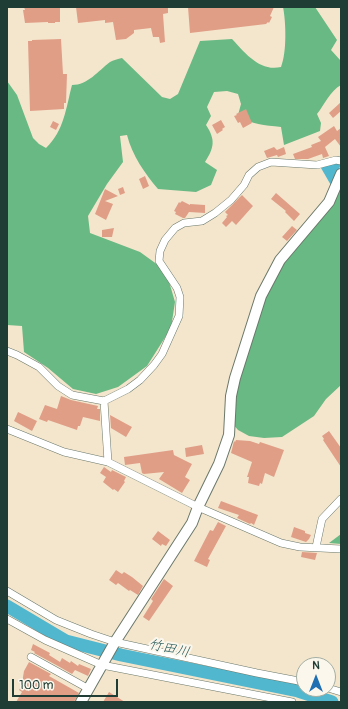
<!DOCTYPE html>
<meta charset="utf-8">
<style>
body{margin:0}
#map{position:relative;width:348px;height:709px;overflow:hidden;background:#f4e6cd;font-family:Pangolin,sans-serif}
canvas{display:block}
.frame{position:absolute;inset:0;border:8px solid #1f3d34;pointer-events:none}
.north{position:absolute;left:296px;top:657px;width:40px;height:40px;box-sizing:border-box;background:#fbf7ec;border:1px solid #a3ada2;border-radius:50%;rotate:0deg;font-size:11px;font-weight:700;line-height:16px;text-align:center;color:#1f3d34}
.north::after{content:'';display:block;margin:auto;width:14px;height:18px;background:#1f6fb2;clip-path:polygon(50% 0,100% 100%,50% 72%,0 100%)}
.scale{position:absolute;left:12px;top:679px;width:106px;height:18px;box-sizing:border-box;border:2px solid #1f3d34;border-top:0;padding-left:5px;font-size:12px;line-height:14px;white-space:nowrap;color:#1f3d34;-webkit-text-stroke:3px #fbf7ec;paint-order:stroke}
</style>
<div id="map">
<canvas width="348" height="709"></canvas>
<div class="frame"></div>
<div class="north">N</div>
<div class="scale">100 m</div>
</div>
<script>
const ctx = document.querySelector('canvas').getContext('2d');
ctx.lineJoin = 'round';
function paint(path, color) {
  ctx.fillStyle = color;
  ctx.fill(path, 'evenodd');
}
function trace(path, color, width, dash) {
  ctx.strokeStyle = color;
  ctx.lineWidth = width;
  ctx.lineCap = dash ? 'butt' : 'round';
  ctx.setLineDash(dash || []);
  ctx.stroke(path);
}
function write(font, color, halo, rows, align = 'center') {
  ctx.font = font + ' Pangolin,"Klee One",sans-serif';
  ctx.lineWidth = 4;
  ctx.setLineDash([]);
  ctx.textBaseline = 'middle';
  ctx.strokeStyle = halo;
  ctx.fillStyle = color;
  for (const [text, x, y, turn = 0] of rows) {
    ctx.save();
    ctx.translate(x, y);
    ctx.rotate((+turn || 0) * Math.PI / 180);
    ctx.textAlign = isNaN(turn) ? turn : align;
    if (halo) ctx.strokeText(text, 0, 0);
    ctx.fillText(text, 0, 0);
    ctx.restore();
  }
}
paint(new Path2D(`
 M 283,7 L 315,7 L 337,40 L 331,50 L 341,61 L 341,85 C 330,91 325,104 317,114 L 321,123 L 320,131 L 284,145 L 281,127 C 264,125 252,125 238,115 L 241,104 L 238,94 L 227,91 L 214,92 L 207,107 L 211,116 L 206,125 C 216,140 214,148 205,162 L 217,170 L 211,185 L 196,192 L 158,189 C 145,174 132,155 127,135 L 120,136 L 123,162 L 107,184 L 88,216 L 90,233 L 140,252 L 158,265 L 168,278 L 175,302 L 171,328 L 147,366 L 118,387 L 96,394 L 73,389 L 48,368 L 24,352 L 22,326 L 7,325 L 7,81 L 17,95 L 33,138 L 39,144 L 46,148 C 64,131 66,108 72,85 C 88,85 98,71 110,62 C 113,60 118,59 122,58 L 162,97 L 170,99 L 178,94 L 200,41 L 232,39 C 245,53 260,72 281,67 C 287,52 286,22 283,7 Z
 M 341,184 L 341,385 L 326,399 L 314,416 L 282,437 L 264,438 L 249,436 L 238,430 L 232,423 L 237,378 L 263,301 L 285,260 Z
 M 341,534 L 341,544 L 329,543 Z`), '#69b984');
paint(new Path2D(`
 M 331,163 L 341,164 L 332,187 L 321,168 Z`), '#51b7cf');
trace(new Path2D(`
 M 7,606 L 66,641 L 121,655 L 298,691 L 332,702`), '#51b7cf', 13);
paint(new Path2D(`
 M 24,7 L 60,7 L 60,22 L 55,22 L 55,23 L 48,23 L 48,22 L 25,23 L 23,10 L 25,10 Z
 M 76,7 L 168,7 L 168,13 L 163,14 L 165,42 L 160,43 L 159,37 L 153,37 L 151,28 L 134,30 L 134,33 L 126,39 L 116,40 L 113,22 L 105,23 L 105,20 L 78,23 Z
 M 188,7 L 274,7 L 270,16 L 272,17 L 269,23 L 268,22 L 266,24 L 190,33 Z
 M 61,39 L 63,74 L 67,74 L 66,103 L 64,103 L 64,109 L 30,111 L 28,41 L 32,41 L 32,40 Z
 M 341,102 L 341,111 L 333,118 L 329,113 Z
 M 246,109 L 252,123 L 243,128 L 240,122 L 238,123 L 234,116 L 237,115 L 236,114 Z
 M 221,120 L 225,127 L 222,129 L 223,130 L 217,134 L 212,125 Z
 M 53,121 L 59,124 L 56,130 L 50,127 Z
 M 334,126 L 337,131 L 341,128 L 341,147 L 335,139 L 325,147 L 329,156 L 323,158 L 322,154 L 308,159 L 295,159 L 293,154 L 312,147 L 311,145 L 321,141 L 318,137 Z
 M 274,147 L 277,150 L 284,147 L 286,154 L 278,157 L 277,155 L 267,158 L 264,151 Z
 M 145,176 L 149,186 L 143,189 L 139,179 Z
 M 123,187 L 125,193 L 120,195 L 118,189 Z
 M 105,189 L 118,196 L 105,201 L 113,204 L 106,220 L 95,214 Z
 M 276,193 L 300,214 L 294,221 L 285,212 L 286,211 L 271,199 Z
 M 242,195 L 253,206 L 236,225 L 232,221 L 226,227 L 222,223 L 227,217 L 226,216 L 228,215 L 225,212 Z
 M 182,201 L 190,205 L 190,204 L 205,205 L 205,213 L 189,212 L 185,218 L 183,218 L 175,214 L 176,212 L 174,211 L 179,202 L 180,203 Z
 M 292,226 L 297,230 L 287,241 L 282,237 Z
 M 114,228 L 112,237 L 102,237 L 102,230 Z
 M 61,396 L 71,400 L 98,406 L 97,409 L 100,409 L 100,421 L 83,417 L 80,426 L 78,426 L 77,430 L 48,420 L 47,422 L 39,419 L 45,405 L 57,409 Z
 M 18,412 L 37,421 L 32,431 L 14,421 Z
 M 110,415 L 132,427 L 126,437 L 111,428 Z
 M 329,431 L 341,448 L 341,467 L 323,440 L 324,439 L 322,436 Z
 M 236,440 L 250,441 L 259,444 L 260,442 L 284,450 L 274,477 L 265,473 L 262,484 L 260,483 L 259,486 L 248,483 L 249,477 L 247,477 L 252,462 L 231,453 L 234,441 L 235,442 Z
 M 202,445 L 204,454 L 186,457 L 185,448 Z
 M 173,450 L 174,455 L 192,464 L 185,477 L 190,480 L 182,493 L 159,479 L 164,472 L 144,474 L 142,473 L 140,463 L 125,465 L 124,457 Z
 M 104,467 L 111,472 L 112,470 L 126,477 L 124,481 L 125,482 L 118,492 L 114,489 L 113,490 L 103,482 L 106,477 L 100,473 Z
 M 221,501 L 258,515 L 254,525 L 251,523 L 250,524 L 237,518 L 239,515 L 218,508 Z
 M 218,522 L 226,526 L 208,559 L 210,560 L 207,567 L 194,561 L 210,530 L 213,531 Z
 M 294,527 L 305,531 L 305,533 L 311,535 L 309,539 L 306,542 L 291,537 Z
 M 158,531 L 170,540 L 166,546 L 162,544 L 161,546 L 152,539 Z
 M 302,552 L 317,553 L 315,560 L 301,557 Z
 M 116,570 L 122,574 L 124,572 L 132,577 L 143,586 L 138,595 L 130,590 L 129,591 L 118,583 L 116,585 L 109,580 Z
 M 164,579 L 173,586 L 149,621 L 143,617 L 153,601 L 151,599 Z
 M 33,644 L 50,653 L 49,655 L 60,662 L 58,666 L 34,653 L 35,652 L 31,650 Z
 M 62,658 L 70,663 L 71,661 L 78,666 L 79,664 L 91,669 L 88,676 L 75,670 L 72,674 L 58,666 Z
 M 29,662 L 51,674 L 49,676 L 79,693 L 74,702 L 16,702 L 22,692 L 19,690 L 23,684 L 22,683 L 24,671 Z
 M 109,692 L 125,702 L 103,702 Z`), '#e09e87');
const street = new Path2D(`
 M 7,351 L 17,355 L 39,367 L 58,386 L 72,395 L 104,401 L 128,389 L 140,380 L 154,365 L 162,354 L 179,316 L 180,297 L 177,288 L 159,261 L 160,251 L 165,240 L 175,228 L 184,223 L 202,221 L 215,213 L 231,200 L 244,185 L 249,175 L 258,167 L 271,162 L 317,165 L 336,160 L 341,161
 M 104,401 L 108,462
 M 7,429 L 64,452 L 108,462 L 198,507 L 281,543 L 300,547 L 341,549
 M 316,547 L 322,519 L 341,499
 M 7,591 L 56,620 L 91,634 L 115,642 L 257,673 L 304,682
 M 7,619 L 45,640 L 102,665 L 292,702
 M 31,657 L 89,689
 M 328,688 L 341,692`);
const secondary = new Path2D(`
 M 81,702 L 115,642 L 192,523 L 198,507 L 219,464 L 229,435 L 231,396 L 235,378 L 261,296 L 280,260 L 329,202 L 341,174`);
trace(street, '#6a786a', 8);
trace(secondary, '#6a786a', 12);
trace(street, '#fff', 7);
trace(secondary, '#fff', 10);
write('italic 14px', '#2c5c5b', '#fbf7ec', [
 ["竹田川",169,649,12]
]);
</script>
